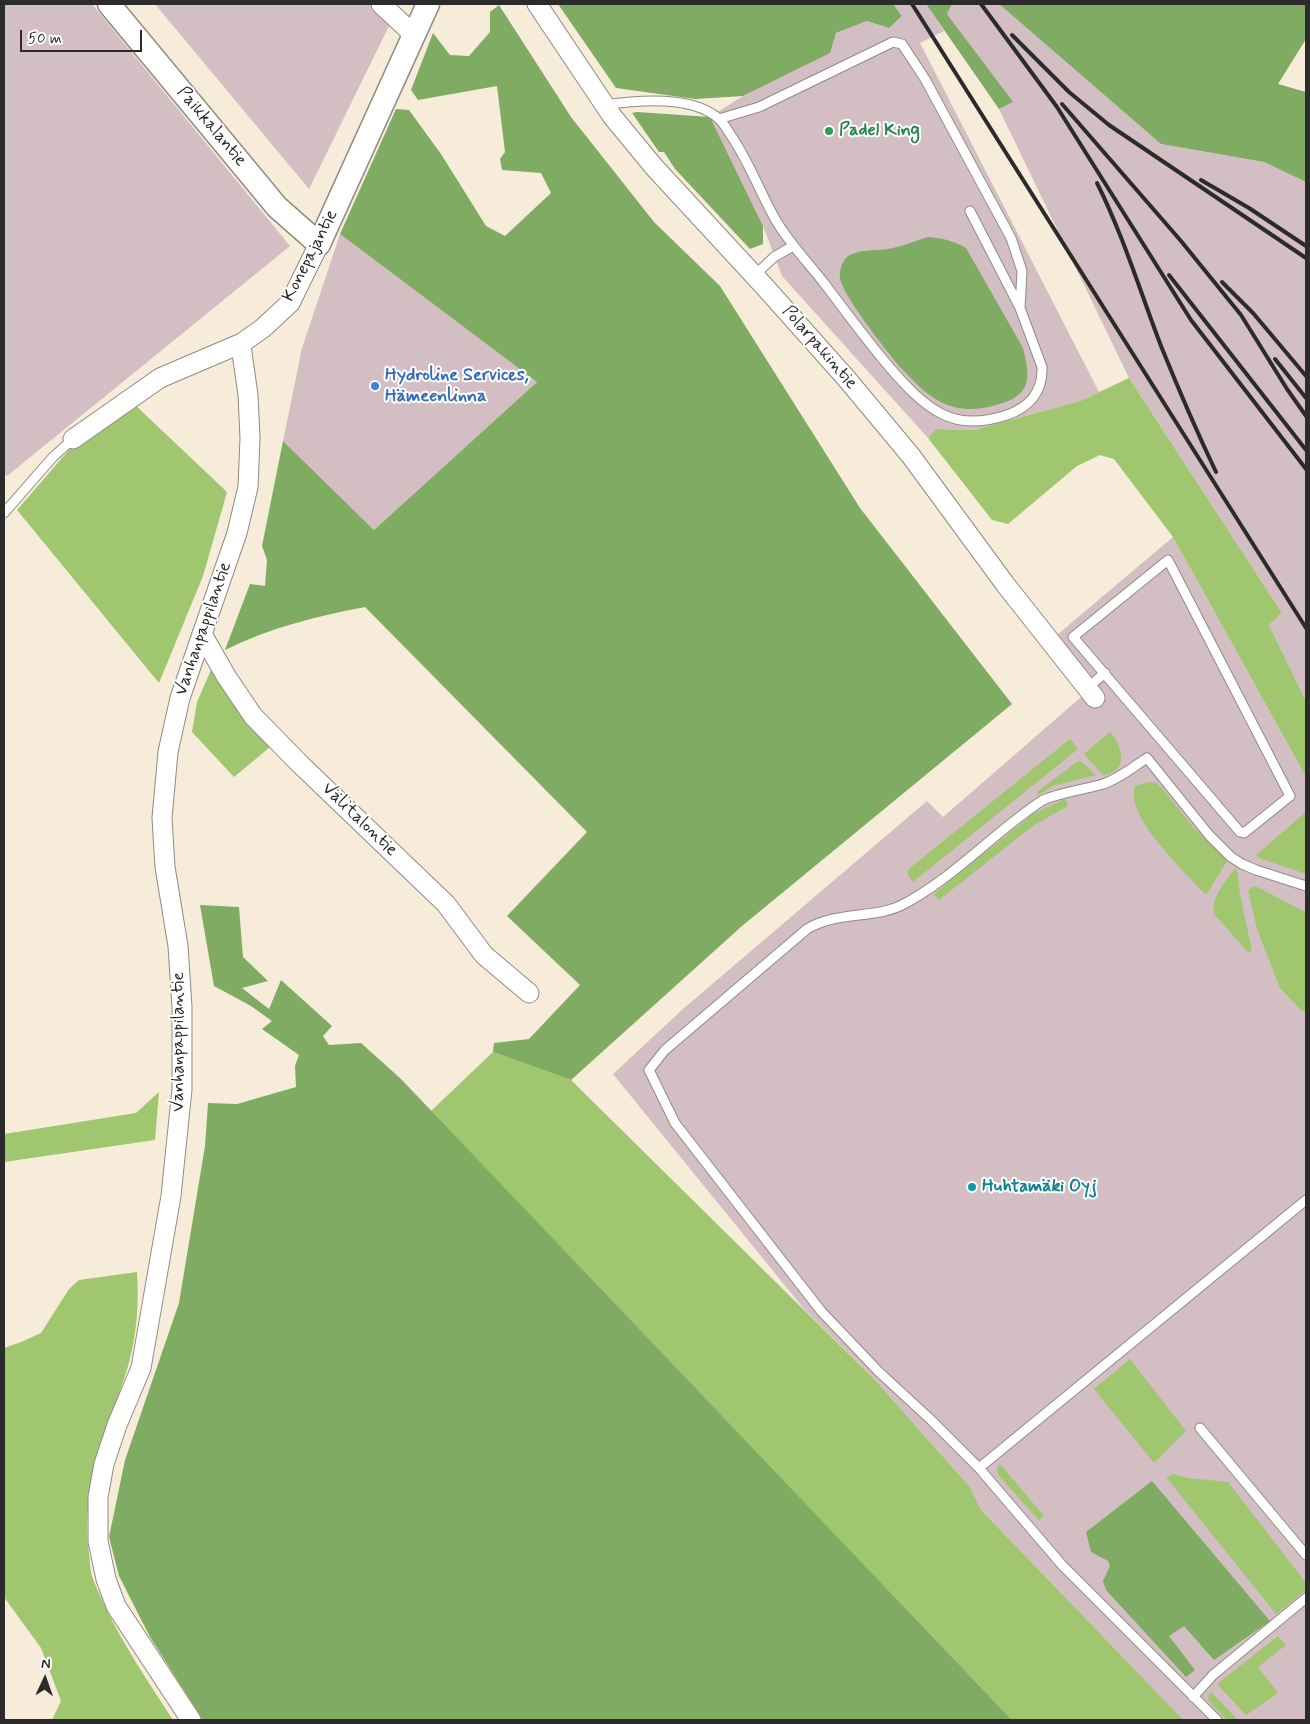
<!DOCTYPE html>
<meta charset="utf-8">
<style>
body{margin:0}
#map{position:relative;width:1310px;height:1724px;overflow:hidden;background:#f7ebd9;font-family:Mynerve,sans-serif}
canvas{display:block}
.frame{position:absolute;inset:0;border:5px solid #2b2b2b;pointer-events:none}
.north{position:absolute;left:20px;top:1654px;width:50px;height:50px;-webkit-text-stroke:4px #fff;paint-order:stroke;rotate:3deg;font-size:14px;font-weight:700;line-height:20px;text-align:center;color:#2b2b2b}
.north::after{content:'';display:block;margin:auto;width:18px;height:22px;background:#2b2b2b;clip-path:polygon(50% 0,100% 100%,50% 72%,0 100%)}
.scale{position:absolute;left:20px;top:30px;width:122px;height:22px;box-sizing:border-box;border:2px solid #2b2b2b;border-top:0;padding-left:6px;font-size:15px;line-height:18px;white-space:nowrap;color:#2b2b2b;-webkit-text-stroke:4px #fff;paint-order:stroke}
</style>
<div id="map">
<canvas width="1310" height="1724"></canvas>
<div class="frame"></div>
<div class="north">N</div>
<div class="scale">50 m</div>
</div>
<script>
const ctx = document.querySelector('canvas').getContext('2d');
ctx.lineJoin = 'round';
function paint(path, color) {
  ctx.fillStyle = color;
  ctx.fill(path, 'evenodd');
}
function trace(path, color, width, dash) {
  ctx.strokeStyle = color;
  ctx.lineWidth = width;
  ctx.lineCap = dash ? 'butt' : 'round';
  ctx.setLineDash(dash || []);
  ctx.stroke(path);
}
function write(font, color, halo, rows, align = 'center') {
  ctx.font = font + ' Mynerve,sans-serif';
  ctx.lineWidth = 4;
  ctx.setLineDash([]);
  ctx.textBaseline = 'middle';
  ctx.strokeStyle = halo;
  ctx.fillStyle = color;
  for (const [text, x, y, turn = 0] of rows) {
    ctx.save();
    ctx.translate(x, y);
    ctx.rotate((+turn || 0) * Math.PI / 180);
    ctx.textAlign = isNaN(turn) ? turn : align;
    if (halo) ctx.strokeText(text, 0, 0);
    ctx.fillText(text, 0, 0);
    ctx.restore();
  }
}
paint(new Path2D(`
 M 4,4 L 92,4 L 290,246 L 7,476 L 4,473 Z
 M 155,4 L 370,4 L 389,26 L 309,189 Z
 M 893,4 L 926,4 L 944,31 L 920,43 L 1099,392 L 1080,401 L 974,430 L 936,429 L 928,438 L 782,276 L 763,226 L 710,117 L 743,96 L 829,53 L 836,33 L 867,21 L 889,28 L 902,16 Z
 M 952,4 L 999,4 L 1161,144 L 1264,162 L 1306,182 L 1306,701 L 1269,625 L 1282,613 L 1129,378 L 999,109 L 1012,102 L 947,14 Z
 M 340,234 L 537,382 L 374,530 L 283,441 L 302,348 Z
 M 1173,537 L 1306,777 L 1306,1720 L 1182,1720 L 981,1510 L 970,1487 L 924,1435 L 876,1381 L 804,1309 L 613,1074 L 683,1009 L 927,801 L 943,817 L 1095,685 L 1057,635 Z`), '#d2bec3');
paint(new Path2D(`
 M 1129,378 L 1282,613 L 1269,625 L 1306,701 L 1306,777 L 1173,537 L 1114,459 L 1100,455 L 1077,466 L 1008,524 L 992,520 L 928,438 L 936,429 L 974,430 L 1080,401 Z
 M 133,403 L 227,492 L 203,576 L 159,683 L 17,510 L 75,443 Z
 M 214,663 L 275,743 L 234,777 L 192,732 L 197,702 Z
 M 1110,732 C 1123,746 1129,772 1103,775 L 1084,754 Z
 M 1070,739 L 1078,749 L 913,882 L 908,875 L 908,870 L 911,867 Z
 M 1078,761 L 1082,762 L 1096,775 L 1053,786 L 1038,795 L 1037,792 Z
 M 1149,782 L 1156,783 L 1162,788 L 1194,828 L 1227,861 L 1206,895 C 1186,873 1124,816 1135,786 Z
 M 1065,799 L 1068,806 L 1034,825 L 939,900 L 934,894 L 1033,814 Z
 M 1306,812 L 1306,874 L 1259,858 L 1256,855 Z
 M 1235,868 L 1237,870 L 1240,894 L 1252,951 L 1248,952 L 1214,914 C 1211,897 1225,882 1235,868 Z
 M 1255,886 L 1306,912 L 1306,1011 L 1302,1011 L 1280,988 L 1257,929 L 1248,890 Z
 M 493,1052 L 571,1080 L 876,1381 L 970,1487 L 981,1510 L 1183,1720 L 1012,1720 L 431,1111 Z
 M 159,1092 L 155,1140 L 4,1162 L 4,1134 L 136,1113 Z
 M 137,1272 C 139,1303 137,1335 128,1366 C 110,1427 79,1487 89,1553 C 90,1561 90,1571 93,1579 C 113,1630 144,1675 173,1720 L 52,1720 L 61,1701 L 41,1648 L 4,1597 L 4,1348 L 21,1342 L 41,1333 L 69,1289 L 79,1280 Z
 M 1130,1359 L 1186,1431 L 1154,1463 L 1094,1389 Z
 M 1000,1464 L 1044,1516 L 1039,1520 L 998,1475 L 997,1468 Z
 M 1173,1474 L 1188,1478 L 1228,1482 L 1306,1583 L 1306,1590 L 1276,1614 L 1166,1477 Z
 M 1278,1636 L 1286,1645 L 1258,1667 L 1278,1693 L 1246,1715 L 1217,1684 Z
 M 1211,1692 L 1238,1720 L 1227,1720 L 1208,1700 L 1209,1694 Z`), '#a1c670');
paint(new Path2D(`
 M 558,4 L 893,4 L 902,16 L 889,28 L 867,21 L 836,33 L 830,53 L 743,96 L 695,99 L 616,88 Z
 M 926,4 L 952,4 L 947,14 L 1013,102 L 999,109 Z
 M 999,4 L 1306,4 L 1306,39 L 1278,84 L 1306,92 L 1306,182 L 1264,162 L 1161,144 Z
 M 499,5 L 571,117 L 654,222 L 720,286 L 860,508 L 1012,704 L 742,926 L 571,1080 L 493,1052 L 494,1043 L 529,1039 L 580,985 L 507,916 L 587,832 L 365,607 C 317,616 269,628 225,650 L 250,584 L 265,586 L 267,560 L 262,546 L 283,441 L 374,530 L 537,382 L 340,234 L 396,109 L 409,110 L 441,154 L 486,226 L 505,236 L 551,193 L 541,173 L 502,170 L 500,159 L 505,152 L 497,86 L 418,100 L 411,90 L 433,33 L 450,55 L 469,56 L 490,32 L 490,12 Z
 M 637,112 L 710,117 L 763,226 L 763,244 L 750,249 L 675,169 L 664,152 L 659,152 L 632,113 Z
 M 928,237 C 942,238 954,241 966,248 L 1023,348 C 1029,372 1033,392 1006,402 C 984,410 961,413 939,401 C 925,394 913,380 902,369 C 890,356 841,293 840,278 C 839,272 842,261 847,257 C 857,249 876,251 888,249 C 901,247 915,241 928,237 Z
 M 200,905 L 239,907 L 243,957 L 268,981 L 242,988 L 269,1009 L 281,980 L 332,1026 L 323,1036 L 329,1045 L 361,1043 L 401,1079 L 1012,1720 L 203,1720 L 150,1637 L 119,1576 L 109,1537 L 125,1460 L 179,1303 L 205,1146 L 208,1103 L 237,1104 L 296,1087 L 295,1066 L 299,1055 L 262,1029 L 272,1021 L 251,1006 L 214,986 Z
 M 1152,1481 L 1270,1621 L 1214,1660 L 1184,1626 L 1169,1636 L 1195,1670 L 1186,1677 L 1106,1590 L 1103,1581 L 1110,1566 L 1108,1561 L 1091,1552 L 1086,1532 Z`), '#80ab62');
const service = new Path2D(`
 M 605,105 C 638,100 691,95 718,118 C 724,123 728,131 732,137 C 749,162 759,190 774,217 C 787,241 807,261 824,283 C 846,312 867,341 891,369 C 906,386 921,403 942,414 C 962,424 986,422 1007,415 C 1030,407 1043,391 1042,367 L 1020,308 L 970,211
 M 719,119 L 759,107 L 893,42 L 902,44 L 925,79 L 1011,238 L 1022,271 L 1020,308
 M 754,276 L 774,257 L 793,246
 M 4,513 L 53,457 L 73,439
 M 1168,560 L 1290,796 L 1244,833 L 1240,832 L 1073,637 Z
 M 1087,688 L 1105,673
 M 1306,886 L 1256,870 L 1242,864 L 1231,857 L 1209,835 L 1147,758 C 1133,767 1119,779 1103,784 C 1083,790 1062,792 1043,800 C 994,832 954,878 902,905 C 874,919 837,911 807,929 L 665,1050 L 649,1070 L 675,1123 L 821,1311 L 879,1372 L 930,1419 L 979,1468 L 1306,1200
 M 1200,1428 L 1306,1555
 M 979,1468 L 1062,1565 L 1217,1720
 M 1193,1697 L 1213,1675 L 1306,1598`);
const minor = new Path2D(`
 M 381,4 L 413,34
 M 537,4 L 612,116 L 654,167 L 764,286 L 846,378 L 911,456 L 1005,584 L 1095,698
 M 73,439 L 160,378 L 242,343 L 263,328 L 290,303 L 319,244
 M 202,634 L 226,676 L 253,716 L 300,764 L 446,904 L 484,955 L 529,993
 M 191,1720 L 116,1606 L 106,1579 L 98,1541 L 98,1497 L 104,1464 L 117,1425 L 141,1368 L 171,1196 L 182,1089 L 182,1007 L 178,946 L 165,867 L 162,818 L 168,752 L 180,698 L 237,533 L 248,487 L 250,438 L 248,395 L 241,346 L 242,343`);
const tertiary = new Path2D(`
 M 109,4 L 277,207 L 319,244 L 428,4`);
trace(service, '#918b82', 11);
trace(minor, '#918b82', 21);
trace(tertiary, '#918b82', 25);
trace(service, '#fff', 9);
trace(minor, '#fff', 19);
trace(tertiary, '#fff', 22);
trace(new Path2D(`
 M 912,4 L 1306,628
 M 981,4 L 1057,107 L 1191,320 L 1306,469
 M 1012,35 L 1069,92 L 1109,125 L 1306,258
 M 1062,104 L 1181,241 L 1241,315 L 1287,389 L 1306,416
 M 1201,180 L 1249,208 L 1306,246
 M 1097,183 C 1123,235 1140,291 1161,346 C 1178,388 1196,430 1216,472
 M 1169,275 L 1306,450
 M 1222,282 L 1253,313 L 1306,376
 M 1275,359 L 1306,398`), '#2b2b2b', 4);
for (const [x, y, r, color] of [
 [829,131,5,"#2e9e5b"],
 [375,386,5,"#3f7fe0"],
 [972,1187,5,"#0f9aa8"]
]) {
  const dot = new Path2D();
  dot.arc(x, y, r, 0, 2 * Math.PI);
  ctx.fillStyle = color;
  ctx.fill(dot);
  trace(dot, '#fff', 2);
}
write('18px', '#2b2b2b', '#fff', [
 ["Paikkalantie",211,127,50],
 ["Konepajantie",311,256,-63],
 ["Polarpakintie",819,348,49],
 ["Vanhanpappilantie",204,629,-71],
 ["Välitalontie",359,820,44],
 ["Vanhanpappilantie",179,1042,-90]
]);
write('bold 18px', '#27864d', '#fff', [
 ["Padel King",839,131]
], 'left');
write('bold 18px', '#366cbe', '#fff', [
 ["Hydroline Services,",385,376],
 ["Hämeenlinna",385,397]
], 'left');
write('bold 18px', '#0d838f', '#fff', [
 ["Huhtamäki Oyj",982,1187]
], 'left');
</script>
